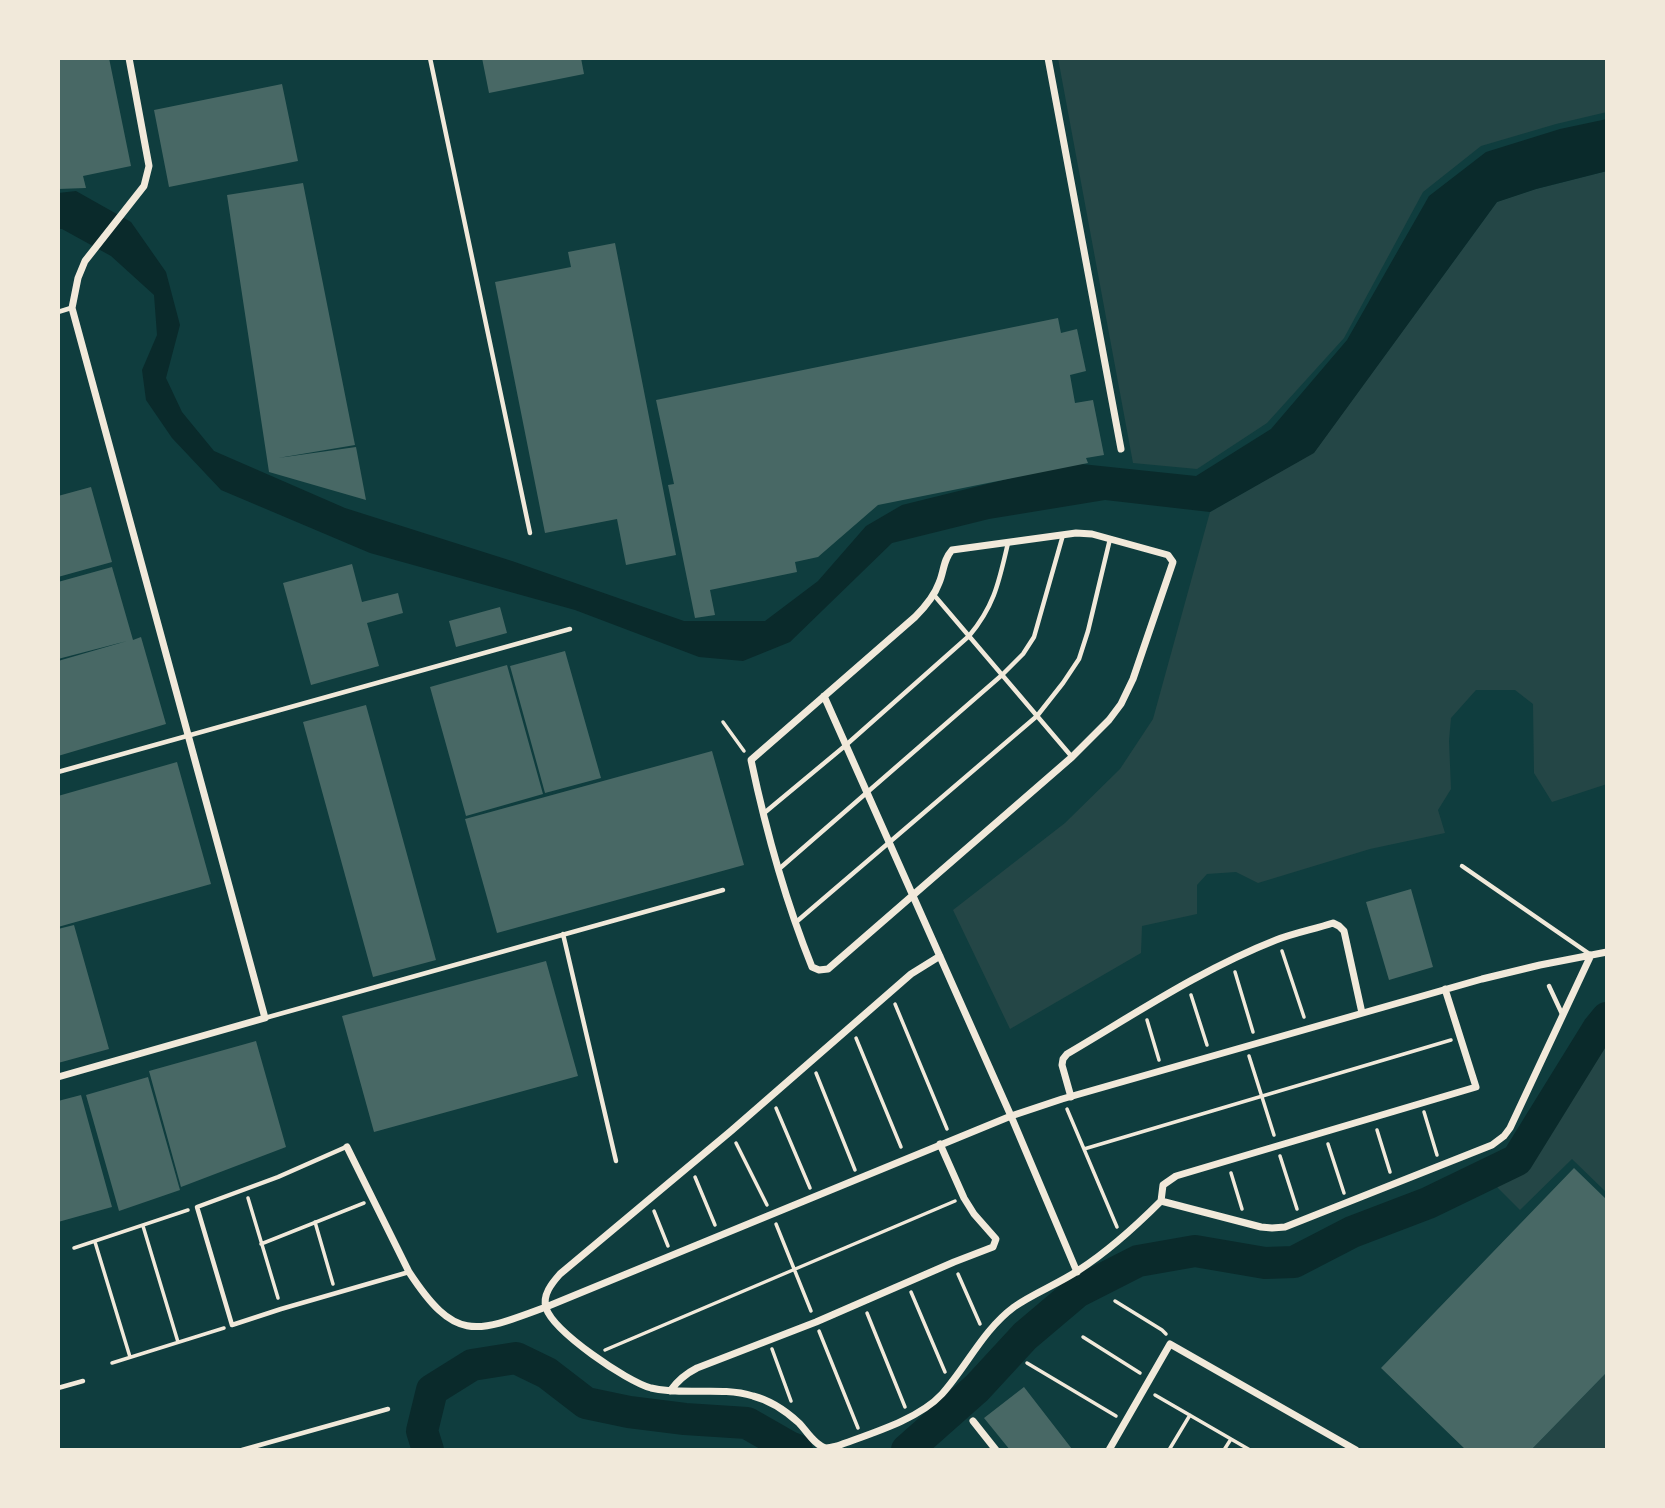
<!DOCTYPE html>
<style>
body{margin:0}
#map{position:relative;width:1665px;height:1508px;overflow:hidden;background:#0f3d3e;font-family:Quicksand,sans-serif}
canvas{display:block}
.frame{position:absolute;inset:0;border:60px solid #f1e9da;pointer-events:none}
</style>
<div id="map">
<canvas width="1665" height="1508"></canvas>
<div class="frame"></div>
</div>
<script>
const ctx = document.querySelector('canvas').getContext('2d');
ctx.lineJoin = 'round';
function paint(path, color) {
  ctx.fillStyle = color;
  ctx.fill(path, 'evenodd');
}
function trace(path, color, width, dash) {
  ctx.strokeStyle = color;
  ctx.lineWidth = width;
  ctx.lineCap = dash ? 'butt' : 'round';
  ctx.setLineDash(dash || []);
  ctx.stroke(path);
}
paint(new Path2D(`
 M 1058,58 L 1607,58 L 1607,112 L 1556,124 L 1481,146 L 1423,192 L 1344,338 L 1267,423 L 1197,469 L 1133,463 Z
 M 1607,171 L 1607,784 L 1552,802 L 1534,773 L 1533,704 L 1515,690 L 1476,690 L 1451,718 L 1449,741 L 1451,789 L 1438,810 L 1445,833 L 1370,849 L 1258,883 L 1236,872 L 1207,874 L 1197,885 L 1197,914 L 1142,926 L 1141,953 L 1010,1029 L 953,910 L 1065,823 L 1120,769 L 1153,719 L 1210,512 L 1314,452 L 1497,202 L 1536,189 Z
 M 1607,1029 L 1607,1193 L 1572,1159 L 1520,1210 L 1489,1179 L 1522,1164 Z
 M 1607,1372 L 1607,1450 L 1531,1450 Z`), '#244646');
paint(new Path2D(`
 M 1607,119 L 1607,171 L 1536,189 L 1497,202 L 1314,453 L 1210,512 L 1105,500 L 989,519 L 892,543 L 790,642 L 743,661 L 699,657 L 575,610 L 370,553 L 221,490 L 172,438 L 146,400 L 142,370 L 157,335 L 154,295 L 111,256 L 62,229 L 58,229 L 58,193 L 76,191 L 131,222 L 166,272 L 180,325 L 166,378 L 182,412 L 214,451 L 345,508 L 512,561 L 684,621 L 765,621 L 818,581 L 866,526 L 902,505 L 1072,463 L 1196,476 L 1271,429 L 1347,340 L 1429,196 L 1486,152 L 1560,129 Z`), '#0a2a2b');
trace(new Path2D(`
 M 428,1450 L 422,1431 L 432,1390 L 472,1365 L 516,1358 L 547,1373 L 586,1403 L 629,1412 L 685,1419 L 747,1423 L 789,1447 L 797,1450
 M 907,1450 L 977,1388 L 1025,1336 L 1077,1292 L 1138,1261 L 1195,1251 L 1265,1263 L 1294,1262 L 1352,1232 L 1428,1203 L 1517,1160 L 1598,1029 L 1607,1018`), '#0a2a2b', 32);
paint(new Path2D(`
 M 58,58 L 109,58 L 131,166 L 83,176 L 86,188 L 58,189 Z
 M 482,58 L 581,58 L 584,74 L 489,93 Z
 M 282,84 L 298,161 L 169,187 L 154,110 Z
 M 303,183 L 355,445 L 278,458 L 356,447 L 366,500 L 269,472 L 227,195 Z
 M 615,243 L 676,555 L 626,565 L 617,519 L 545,533 L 495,282 L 571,267 L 568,252 Z
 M 1058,318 L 1061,333 L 1077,329 L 1086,371 L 1070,375 L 1075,403 L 1093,400 L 1104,455 L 1086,458 L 1088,463 L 878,505 L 818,557 L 795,562 L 797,572 L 710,590 L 715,615 L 695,618 L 668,485 L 674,484 L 656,400 Z
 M 91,487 L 112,562 L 58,577 L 58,496 Z
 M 352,564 L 362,602 L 398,593 L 403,613 L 367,623 L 379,666 L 311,685 L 283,583 Z
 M 112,567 L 133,640 L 141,637 L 166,724 L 58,756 L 58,661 L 127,641 L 58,659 L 58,582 Z
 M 500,607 L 507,633 L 456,647 L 449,621 Z
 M 565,651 L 601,778 L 545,793 L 510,666 Z
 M 507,665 L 543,794 L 466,816 L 430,687 Z
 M 366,705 L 436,960 L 373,977 L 303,722 Z
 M 712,751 L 744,865 L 497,933 L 465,819 Z
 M 177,762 L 211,884 L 58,927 L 58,796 Z
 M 1411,889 L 1433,967 L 1389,980 L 1366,902 Z
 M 74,925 L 109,1049 L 58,1063 L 58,929 Z
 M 546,961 L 578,1076 L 374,1132 L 342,1016 Z
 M 256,1041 L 286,1147 L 181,1187 L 149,1071 Z
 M 148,1077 L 180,1190 L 119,1211 L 86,1095 Z
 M 81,1095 L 112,1207 L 58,1222 L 58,1101 Z
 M 1574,1168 L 1607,1200 L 1607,1372 L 1531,1450 L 1466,1450 L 1381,1368 Z
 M 1024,1387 L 1072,1449 L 1070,1450 L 1010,1450 L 984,1418 Z`), '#486865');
trace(new Path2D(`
 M 723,722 L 744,751
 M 1282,951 L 1304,1017
 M 1235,972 L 1253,1032
 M 1191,995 L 1207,1045
 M 895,1004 L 947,1129
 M 1147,1020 L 1159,1060
 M 856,1038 L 901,1147
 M 1249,1056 L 1274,1135
 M 816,1073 L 855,1170
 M 776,1108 L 810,1188
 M 1067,1109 L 1117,1227
 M 1424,1112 L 1437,1155
 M 1377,1130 L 1390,1172
 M 736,1143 L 767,1205
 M 1328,1144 L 1344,1193
 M 1084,1149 L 1451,1040
 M 1280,1156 L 1297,1209
 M 1231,1173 L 1242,1209
 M 695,1177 L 715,1225
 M 248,1198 L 278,1298
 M 654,1211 L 668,1246
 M 315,1222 L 333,1284
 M 776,1224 L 811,1311
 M 143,1226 L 178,1342
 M 95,1242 L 130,1357
 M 261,1244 L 364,1203
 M 74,1248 L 188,1210
 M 958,1274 L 980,1324
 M 911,1292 L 945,1372
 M 1115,1301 L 1162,1330 L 1166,1334
 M 867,1313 L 905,1407
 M 819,1331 L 858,1428
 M 1083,1337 L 1140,1373
 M 772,1349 L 791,1401
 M 605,1350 L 955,1201
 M 112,1363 L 224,1328
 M 1027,1363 L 1116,1416
 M 1155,1395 L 1250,1450
 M 1169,1450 L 1190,1415
 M 1224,1450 L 1231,1439`), '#f1e9da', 3.5);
trace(new Path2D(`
 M 430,58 L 530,533
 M 58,312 L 71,308
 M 934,595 L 1072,757
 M 58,772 L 570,629
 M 763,814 L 846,745 L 969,636 C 995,605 999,581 1008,543
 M 1462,866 L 1591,955
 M 779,869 L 1002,675 L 1023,654 L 1034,637 L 1063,535
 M 795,923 L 1037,716 L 1063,683 L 1079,659 L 1088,631 L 1110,539
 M 563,934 L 616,1161
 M 1549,986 L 1563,1016
 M 265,1018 L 723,890
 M 346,1147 L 278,1177 L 197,1207 L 232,1325 L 281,1309 L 409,1272
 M 58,1388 L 83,1381
 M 242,1450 L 388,1409`), '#f1e9da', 4.5);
trace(new Path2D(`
 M 1048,58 L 1121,449
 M 1076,533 L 1092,534 L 1168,555 L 1173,562 L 1133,679 L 1121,704 L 1109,720 L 1072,757 L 828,969 L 819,970 L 812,967 C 785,900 766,831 751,760 L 915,617 C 925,607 934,597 939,583 C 944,572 943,560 952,550 Z
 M 824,696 L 1011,1116 L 1077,1272
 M 940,956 L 911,974 L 731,1131 L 560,1274 C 552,1283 542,1295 546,1308 C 554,1332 626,1381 651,1388 C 684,1396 720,1386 753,1396 C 769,1400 786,1411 799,1423 C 806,1430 815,1446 826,1448 C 830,1448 833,1447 837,1446 C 869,1434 918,1420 942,1394 C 967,1366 983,1330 1014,1307 C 1034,1293 1058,1284 1079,1270 C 1110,1250 1135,1227 1161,1201
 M 58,1077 L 265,1018 L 72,308 L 78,278 L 85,261 L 144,186 L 149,166 L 129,58
 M 1071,1097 L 1062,1065 L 1063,1059 L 1067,1054 C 1135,1014 1202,969 1276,940 C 1294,933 1315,929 1333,923 L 1339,926 L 1344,931 L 1362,1013
 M 347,1147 L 409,1272 C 455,1342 474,1334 546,1307 L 1011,1116 L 1062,1099 L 1482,979 L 1540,965 L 1607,952
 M 1161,1201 L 1261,1227 L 1272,1228 L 1285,1227 L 1492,1145 L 1504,1136 L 1510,1128 L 1591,955
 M 1161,1201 L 1163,1185 L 1176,1176 L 1476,1087 L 1445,989
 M 670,1391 C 678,1380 685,1374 697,1368 L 816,1322 L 954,1262 L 993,1247 L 996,1239 L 974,1214 L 964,1198 L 940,1144
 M 973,1421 L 996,1450
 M 1109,1450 L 1170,1344 L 1356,1450`), '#f1e9da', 7);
</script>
